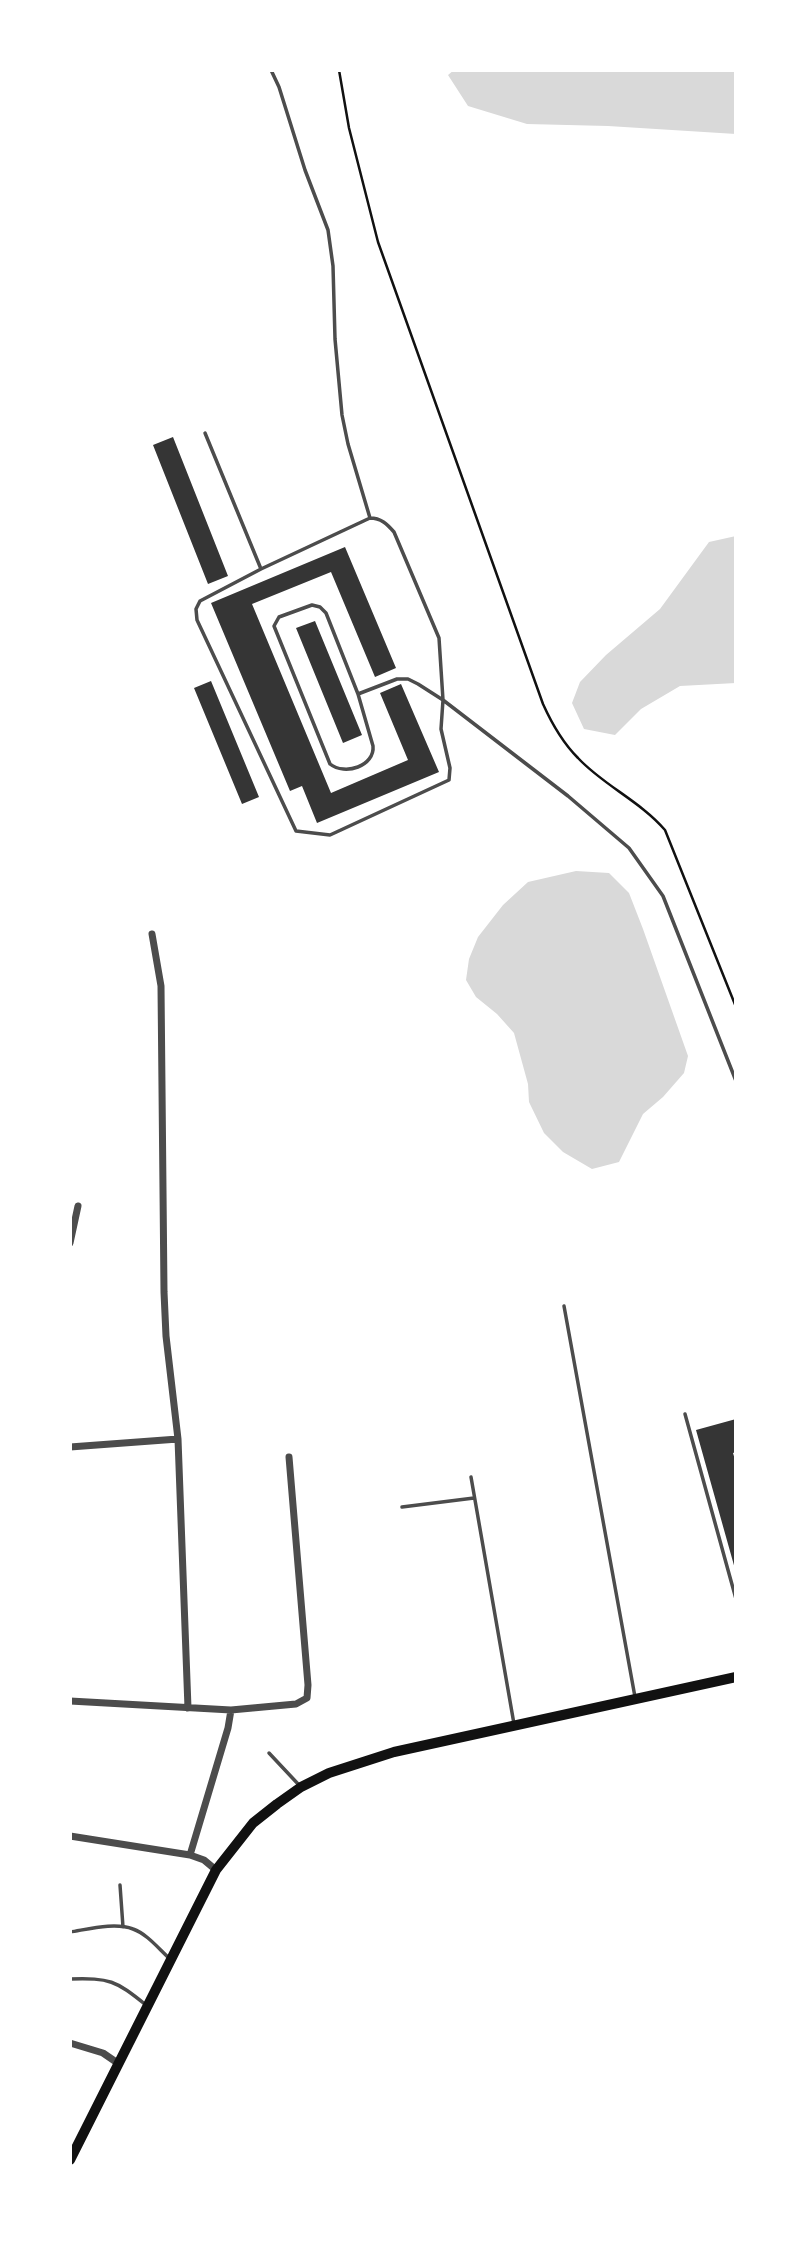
<!DOCTYPE html>
<style>
body{margin:0}
#map{position:relative;width:806px;height:2260px;overflow:hidden;background:#fff;font-family:"PT Sans Narrow",sans-serif}
canvas{display:block}
.frame{position:absolute;inset:0;border:72px solid #fff;pointer-events:none}
</style>
<div id="map">
<canvas width="806" height="2260"></canvas>
<div class="frame"></div>
</div>
<script>
const ctx = document.querySelector('canvas').getContext('2d');
ctx.lineJoin = 'round';
function paint(path, color) {
  ctx.fillStyle = color;
  ctx.fill(path, 'evenodd');
}
function trace(path, color, width, dash) {
  ctx.strokeStyle = color;
  ctx.lineWidth = width;
  ctx.lineCap = dash ? 'butt' : 'round';
  ctx.setLineDash(dash || []);
  ctx.stroke(path);
}
paint(new Path2D(`
 M 454,70 L 736,70 L 736,134 L 608,126 L 527,124 L 468,106 L 448,75 Z
 M 736,536 L 736,683 L 680,686 L 641,709 L 615,735 L 584,729 L 572,703 L 580,682 L 606,655 L 660,609 L 709,542 Z
 M 576,871 L 609,873 L 629,893 L 643,929 L 688,1056 L 684,1073 L 663,1097 L 643,1114 L 619,1162 L 592,1169 L 563,1152 L 544,1133 L 529,1102 L 528,1084 L 514,1033 L 497,1014 L 476,997 L 466,980 L 469,959 L 478,937 L 503,905 L 528,882 Z`), '#d9d9d9');
paint(new Path2D(`
 M 173,437 L 228,576 L 208,584 L 153,445 Z
 M 345,547 L 396,668 L 375,677 L 331,572 L 252,604 L 331,793 L 408,760 L 380,693 L 401,684 L 439,772 L 317,823 L 302,786 L 290,791 L 211,603 Z
 M 315,621 L 362,735 L 343,743 L 296,628 Z
 M 211,681 L 259,797 L 242,804 L 194,688 Z
 M 736,1419 L 736,1452 L 733,1453 L 736,1463 L 735,1569 L 696,1430 Z`), '#353535');
trace(new Path2D(`
 M 339,70 L 349,128 L 378,242 L 543,704 C 552,724 562,742 578,758 C 603,785 640,801 665,830 L 736,1007`), '#111', 2.5);
trace(new Path2D(`
 M 271,70 L 279,87 L 305,170 L 328,230 L 333,266 L 335,339 L 342,415 L 348,444 L 370,518
 M 205,433 L 261,569
 M 370,518 C 381,518 387,524 394,532 L 439,638 L 443,700 L 441,729 L 450,768 L 449,780 L 330,835 L 296,831 L 197,620 L 196,609 L 200,601 L 261,569 Z
 M 312,605 L 320,607 L 326,613 L 358,694 L 373,746 C 375,766 345,776 330,764 L 274,626 L 279,617 Z
 M 358,694 L 397,679 L 408,679 L 418,684 L 443,700 L 568,796 L 629,848 L 663,896 L 736,1081
 M 564,1306 L 635,1697
 M 685,1414 L 736,1599
 M 471,1477 L 514,1724
 M 402,1507 L 474,1498
 M 269,1753 L 299,1785
 M 120,1885 L 123,1927
 M 70,1932 C 89,1929 115,1922 133,1929 C 147,1934 158,1948 169,1958
 M 70,1979 C 110,1978 115,1980 146,2005`), '#4c4c4c', 3.5);
trace(new Path2D(`
 M 152,934 L 161,986 L 164,1292 L 166,1336 L 178,1439 L 188,1708
 M 70,1243 L 78,1206
 M 70,1447 L 178,1439
 M 70,1701 L 231,1710 L 296,1704 L 307,1698 L 308,1685 L 289,1457
 M 70,1836 L 190,1855 L 204,1860 L 216,1870
 M 190,1855 L 228,1728 L 231,1710
 M 70,2043 L 103,2053 L 119,2064`), '#4c4c4c', 7);
trace(new Path2D(`
 M 70,2160 L 216,1870 L 253,1823 L 277,1804 L 301,1787 L 329,1773 L 394,1752 L 736,1677`), '#111', 10);
</script>
